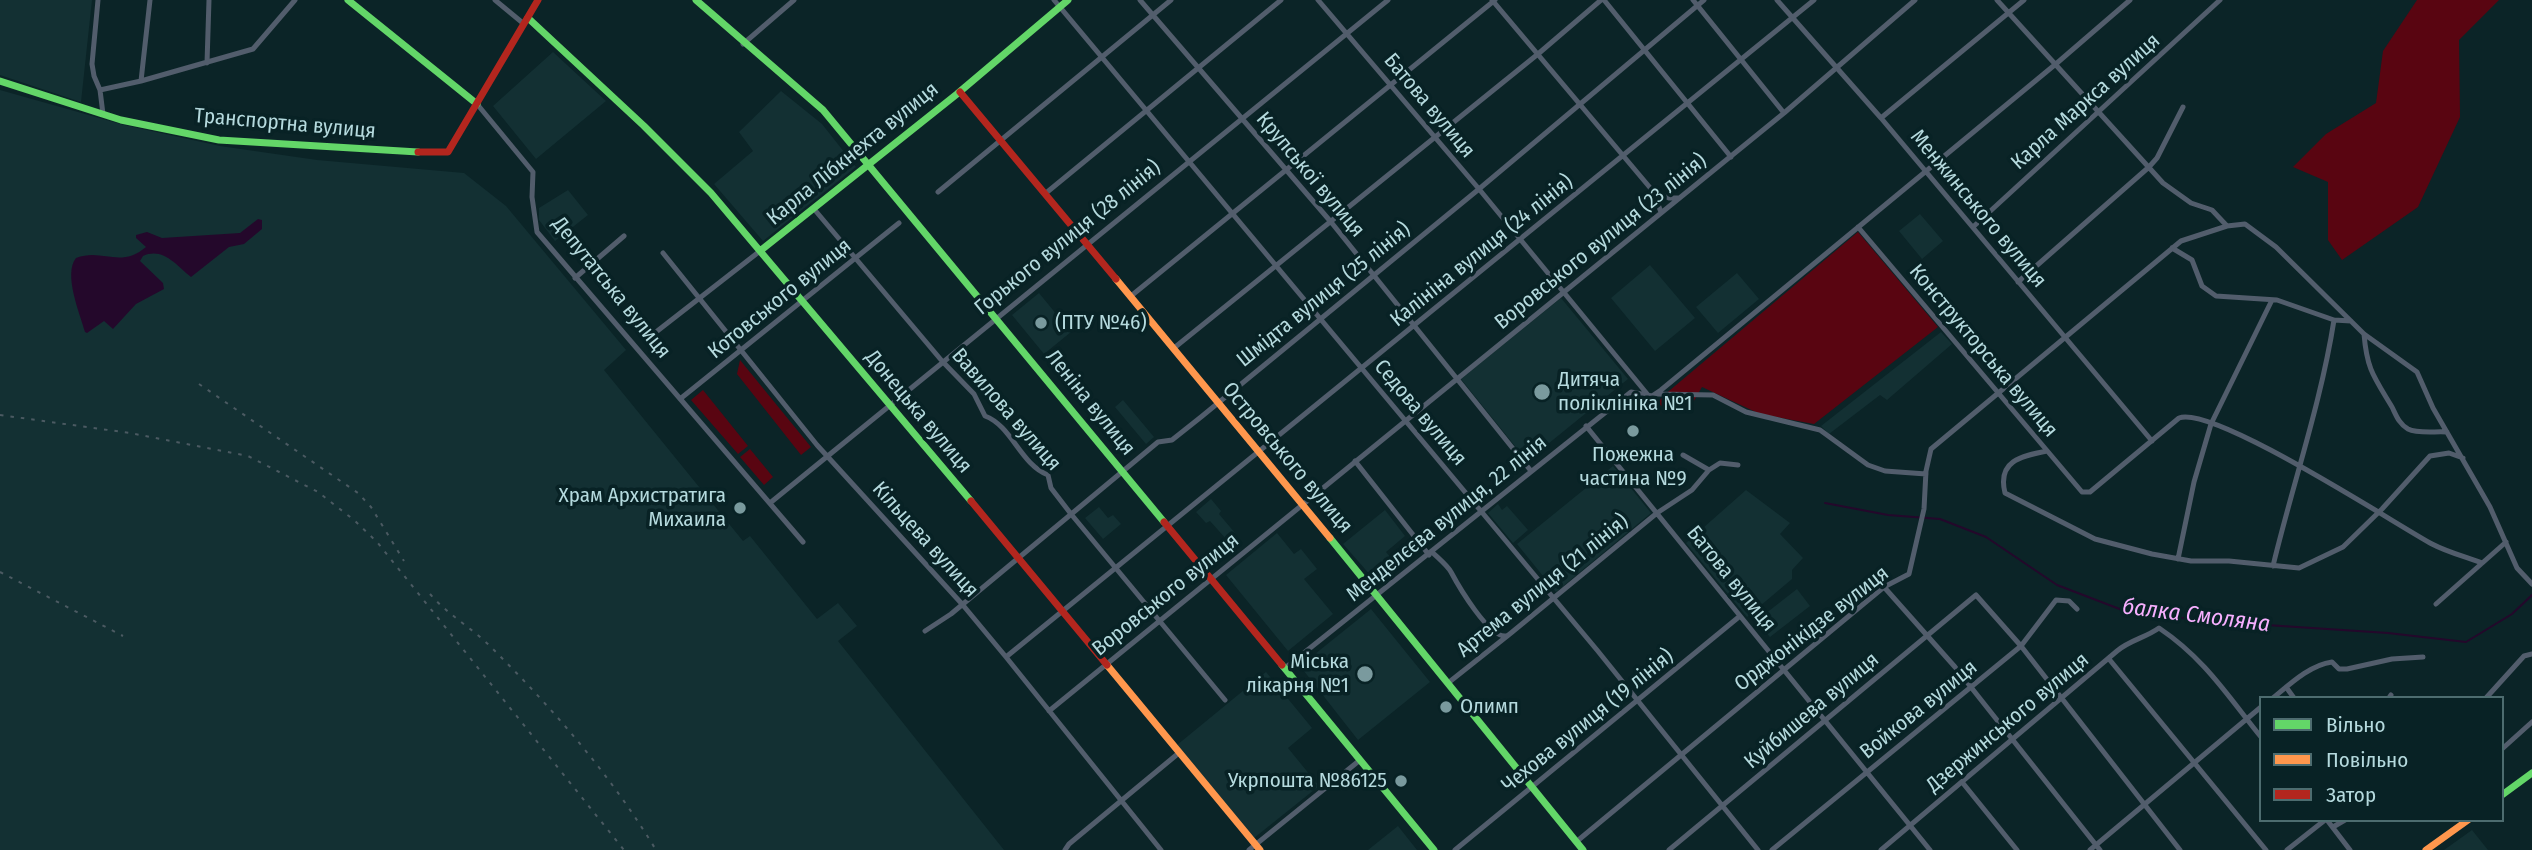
<!DOCTYPE html>
<meta charset="utf-8">
<style>
body{margin:0}
#map{position:relative;width:2532px;height:850px;overflow:hidden;background:#0b2427;font-family:"Fira Sans Condensed",sans-serif}
canvas{display:block}
.legend{position:absolute;left:2259px;top:696px;width:245px;height:126px;box-sizing:border-box;background:#082225;border:2px solid #4d6c6f;margin:0;padding:9px 12px;list-style:none;font-size:21px;color:#b5dade}
.legend li{display:flex;align-items:center;gap:14px;height:35px}
.legend b{width:35px;border:2px solid #4d6c6f}
</style>
<div id="map">
<canvas width="2532" height="850"></canvas>
<ul class="legend">
<li><b style="height:9px;background:#63d668"></b>Вільно</li>
<li><b style="height:9px;background:#ff974d"></b>Повільно</li>
<li><b style="height:9px;background:#b3261e"></b>Затор</li>
</ul>
</div>
<script>
const ctx = document.querySelector('canvas').getContext('2d');
ctx.lineJoin = 'round';
function paint(path, color) {
  ctx.fillStyle = color;
  ctx.fill(path, 'evenodd');
}
function trace(path, color, width, dash) {
  ctx.strokeStyle = color;
  ctx.lineWidth = width;
  ctx.lineCap = dash ? 'butt' : 'round';
  ctx.setLineDash(dash || []);
  ctx.stroke(path);
}
function write(font, color, halo, rows, align = 'center') {
  ctx.font = font + ' "Fira Sans Condensed",sans-serif';
  ctx.lineWidth = 7;
  ctx.setLineDash([]);
  ctx.textBaseline = 'middle';
  ctx.strokeStyle = halo;
  ctx.fillStyle = color;
  for (const [text, x, y, turn = 0] of rows) {
    ctx.save();
    ctx.translate(x, y);
    ctx.rotate((+turn || 0) * Math.PI / 180);
    ctx.textAlign = isNaN(turn) ? turn : align;
    if (halo) ctx.strokeText(text, 0, 0);
    ctx.fillText(text, 0, 0);
    ctx.restore();
  }
}
paint(new Path2D(`
 M 0,0 L 92,0 L 81,102 L 0,75 Z
 M 553,52 L 606,101 L 536,159 L 493,106 Z
 M 0,90 L 124,125 L 220,146 L 317,160 L 464,173 L 506,206 L 626,350 L 604,370 L 743,541 L 750,536 L 817,619 L 838,603 L 857,626 L 838,641 L 1004,850 L 0,850 Z
 M 781,91 L 822,124 L 856,167 L 763,241 L 714,184 L 753,151 L 739,132 Z
 M 568,190 L 588,215 L 555,241 L 539,220 L 539,208 Z
 M 1920,214 L 1943,241 L 1922,259 L 1899,231 Z
 M 1650,265 L 1695,318 L 1655,351 L 1611,298 Z
 M 1737,273 L 1759,299 L 1718,333 L 1696,307 Z
 M 1039,293 L 1071,332 L 1044,354 L 1012,315 Z
 M 1561,298 L 1628,379 L 1527,461 L 1461,379 Z
 M 1941,332 L 1952,344 L 1887,400 L 1880,395 L 1829,434 L 1821,426 Z
 M 1123,400 L 1154,437 L 1146,444 L 1115,407 Z
 M 1613,466 L 1651,513 L 1556,592 L 1517,544 Z
 M 1746,490 L 1790,523 L 1780,534 L 1803,558 L 1792,570 L 1792,579 L 1747,617 L 1686,543 Z
 M 1211,499 L 1221,511 L 1219,514 L 1235,533 L 1227,540 L 1210,521 L 1206,523 L 1196,512 Z
 M 1498,504 L 1502,510 L 1507,506 L 1528,530 L 1513,543 L 1488,513 Z
 M 1099,507 L 1108,518 L 1113,515 L 1121,524 L 1103,539 L 1085,518 Z
 M 1385,510 L 1405,536 L 1386,552 L 1399,568 L 1379,585 L 1343,544 Z
 M 1277,533 L 1294,554 L 1301,549 L 1317,569 L 1304,579 L 1333,614 L 1288,651 L 1226,575 Z
 M 1797,589 L 1810,606 L 1770,637 L 1756,621 Z
 M 1371,609 L 1430,682 L 1358,740 L 1300,666 Z
 M 1266,672 L 1312,728 L 1288,748 L 1319,786 L 1254,838 L 1177,745 Z
 M 1398,826 L 1417,850 L 1368,850 Z
 M 2472,830 L 2488,850 L 2444,850 Z`), '#133033');
paint(new Path2D(`
 M 2417,0 L 2499,0 L 2459,40 L 2460,117 L 2418,207 L 2342,260 L 2328,240 L 2328,182 L 2293,167 L 2326,134 L 2376,103 L 2383,51 Z
 M 1858,232 L 1938,327 L 1814,424 L 1760,414 L 1702,387 L 1688,411 L 1674,404 L 1666,410 L 1658,403 L 1663,396 Z
 M 740,360 L 811,447 L 801,455 L 737,374 Z
 M 703,390 L 748,446 L 738,454 L 691,400 Z
 M 750,449 L 773,477 L 764,485 L 740,457 Z`), '#590511');
paint(new Path2D(`
 M 258,219 L 262,220 L 262,229 L 244,244 L 229,247 L 191,277 C 176,265 163,247 143,256 L 140,261 L 163,283 L 164,289 L 136,304 L 113,329 L 104,321 L 87,333 L 85,332 C 80,314 63,274 76,258 C 103,248 120,269 146,247 L 136,238 L 136,235 L 147,232 L 162,238 L 240,233 Z`), '#24082b');
trace(new Path2D(`
 M 1825,503 L 1888,515 L 1940,519 L 1986,537 L 2057,585 L 2130,613 L 2236,623 L 2388,633 L 2466,642 L 2512,614 L 2532,595`), '#24082b', 2);
trace(new Path2D(`
 M 98,0 L 92,64 L 94,76 L 100,90 L 103,114
 M 495,0 L 524,24
 M 1054,0 L 1597,650 L 1758,850
 M 1140,0 L 1331,222 L 1531,471
 M 1318,0 L 1479,189 L 1648,395
 M 1492,0 L 1652,190 L 1669,198 L 1679,198
 M 1604,0 L 1731,157
 M 1693,0 L 1784,113
 M 1777,0 L 1881,118 L 2152,441
 M 1997,0 L 2163,183 L 2191,203 L 2212,210 L 2227,226
 M 743,44 L 794,0
 M 207,63 L 209,0
 M 141,81 L 150,0
 M 100,90 L 141,81 L 253,49 L 295,0
 M 477,104 L 533,172 L 532,197 L 537,232 L 803,542
 M 1881,118 L 2024,0
 M 938,192 L 1171,0
 M 1653,192 L 1661,212
 M 1046,193 L 1281,0
 M 814,209 L 942,361 L 974,394 L 985,416 C 1012,426 1020,464 1048,475 L 1051,488 L 1071,514 L 1225,700
 M 1858,227 L 2082,492 L 2090,492 L 2179,418 C 2213,405 2392,522 2432,544 C 2447,552 2466,557 2482,563
 M 1973,227 L 2220,0
 M 2172,248 L 2192,260 L 2202,286 L 2216,296 L 2277,300 L 2334,320 L 2351,321
 M 663,253 L 817,445 L 962,604 L 1006,657 L 1161,850
 M 575,278 L 624,236
 M 2018,282 L 2149,167 L 2157,158 L 2183,107
 M 1131,296 L 1495,0
 M 656,332 L 760,251
 M 2364,334 C 2367,370 2374,377 2392,407 C 2396,415 2399,424 2408,429 C 2418,434 2436,431 2447,432
 M 1174,348 L 1538,54 L 1601,0
 M 1657,394 L 1713,395 L 1746,412 L 1820,430 L 1868,465 L 1885,471 L 1926,474
 M 680,399 L 899,223
 M 1586,426 L 1930,850
 M 2047,451 C 2021,456 1997,461 2005,493 L 2095,539 L 2152,554 L 2191,561 L 2229,561 L 2299,568 L 2343,547 L 2382,509 L 2430,456 L 2449,453 L 2463,458
 M 1683,455 L 1709,470
 M 1355,461 L 1429,555
 M 770,503 L 1388,0
 M 1432,552 C 1438,558 1447,565 1451,572 C 1459,587 1489,638 1506,636
 M 2178,559 L 2194,482 L 2211,424 L 2272,300
 M 2273,566 C 2293,483 2321,403 2334,320
 M 1884,587 L 1955,667 L 2100,850
 M 2436,604 L 2506,542
 M 925,631 L 951,614 L 1158,442 L 1172,440 L 1201,417 L 1479,189 L 1704,0
 M 1006,657 L 1814,0
 M 2109,659 L 2266,850
 M 1285,668 L 1631,392 L 1652,396 L 1661,390 L 2057,63 L 2130,0
 M 1448,683 L 1511,633 L 1657,513 L 1692,490 L 1709,470 L 1720,463 L 1738,465
 M 2286,687 L 2294,698
 M 2273,698 C 2290,684 2310,665 2332,662 L 2339,669 L 2347,669 L 2392,659 L 2423,657
 M 2389,698 L 2391,695
 M 2486,698 L 2524,656 L 2532,654
 M 1049,711 L 1784,113 L 1915,0
 M 2502,749 L 2532,722
 M 1962,782 L 2017,850
 M 2327,820 L 2350,850
 M 2333,827 L 2345,820
 M 1576,842 L 1884,587 L 1909,574 L 1924,509 L 1926,471 L 1931,449 L 2181,241 L 2227,226 L 2245,224 L 2276,247 L 2364,334 L 2417,372 L 2433,408 L 2490,507 L 2517,568 L 2532,584
 M 1065,850 L 1069,844 L 1180,752
 M 1249,850 L 1360,760
 M 1455,850 L 1740,616
 M 1669,850 L 1976,595 L 2021,646 L 2180,850
 M 1772,850 L 2021,646 L 2056,600 L 2069,601 L 2077,609
 M 1881,850 L 2117,651 C 2130,640 2145,638 2159,628 C 2205,659 2227,695 2261,737
 M 2090,850 L 2261,707
 M 2287,850 L 2325,820`), '#525d6c', 5);
trace(new Path2D(`
 M 348,0 L 477,104
 M 696,0 L 823,110 L 1164,522
 M 528,18 L 644,126 L 711,193 L 971,501
 M 0,81 L 121,120 L 219,140 L 418,152
 M 760,251 L 957,94 L 1068,0
 M 1330,538 L 1583,850
 M 1282,665 L 1434,850
 M 2502,795 L 2532,773`), '#63d668', 7);
trace(new Path2D(`
 M 1116,279 L 1330,538
 M 1107,665 L 1260,850
 M 2426,850 L 2468,820`), '#ff974d', 7);
trace(new Path2D(`
 M 960,92 L 1116,279
 M 418,152 L 448,152 L 538,0
 M 971,501 L 1107,665
 M 1164,522 L 1282,665`), '#b3261e', 7);
trace(new Path2D(`
 M 199,384 L 358,493 L 371,507 L 404,561
 M 0,415 L 130,433 L 248,456 L 318,492 L 354,520 L 377,542 L 624,850
 M 0,572 L 123,636
 M 430,594 C 448,615 472,628 491,647 C 553,709 610,774 656,850`), '#4b5a62', 2, [3.5, 7]);
for (const [x, y, r, color] of [
 [1041,323,7,"#7a9a9e"],
 [1542,392,9,"#7a9a9e"],
 [1633,431,7,"#7a9a9e"],
 [740,508,7,"#7a9a9e"],
 [1365,674,9,"#7a9a9e"],
 [1446,707,7,"#7a9a9e"],
 [1401,781,7,"#7a9a9e"]
]) {
  const dot = new Path2D();
  dot.arc(x, y, r, 0, 2 * Math.PI);
  ctx.fillStyle = color;
  ctx.fill(dot);
  trace(dot, '#082225', 2.5);
}
write('21px', '#b5dade', '#082225', [
 ["Карла Маркса вулиця",2086,102,-42],
 ["Батова вулиця",1429,106,50],
 ["Транспортна вулиця",285,124,5],
 ["Карла Лібкнехта вулиця",853,154,-39],
 ["Крупської вулиця",1310,175,50],
 ["Менжинського вулиця",1978,209,50],
 ["Горького вулиця (28 лiнiя)",1068,238,-39],
 ["Воровського вулиця (23 лiнiя)",1601,242,-39],
 ["Калініна вулиця (24 лiнiя)",1482,251,-39],
 ["Депутатська вулиця",611,288,51],
 ["Шмідта вулиця (25 лiнiя)",1324,295,-39],
 ["Котовського вулиця",780,299,-39],
 ["Конструкторська вулиця",1983,351,50],
 ["Леніна вулиця",1090,403,51],
 ["Вавилова вулиця",1006,410,49],
 ["Донецька вулиця",918,412,50],
 ["Седова вулиця",1420,413,50],
 ["Островського вулиця",1287,458,50],
 ["Менделєєва вулиця, 22 лінія",1447,519,-39],
 ["Кільцева вулиця",925,540,48],
 ["Батова вулиця",1731,579,51],
 ["Артема вулиця (21 лiнiя)",1543,586,-39],
 ["Воровського вулиця",1166,595,-39],
 ["Орджонікідзе вулиця",1812,629,-38],
 ["Войкова вулиця",1919,710,-39],
 ["Куйбишева вулиця",1812,711,-40],
 ["Чехова вулиця (19 лiнiя)",1588,721,-39],
 ["Дзержинського вулиця",2008,723,-40]
]);
write('21px', '#b5dade', '#082225', [
 ["(ПТУ №46)",1055,323],
 ["Дитяча",1558,380],
 ["поліклініка №1",1558,404],
 ["Пожежна",1633,455,"center"],
 ["частина №9",1633,479,"center"],
 ["Храм Архистратига",726,496,"right"],
 ["Михаила",726,520,"right"],
 ["Міська",1349,662,"right"],
 ["лікарня №1",1349,686,"right"],
 ["Олимп",1460,707],
 ["Укрпошта №86125",1387,781,"right"]
], 'left');
write('italic 23px', '#f6affe', '#082225', [
 ["балка Смоляна",2196,616,7]
]);
</script>
